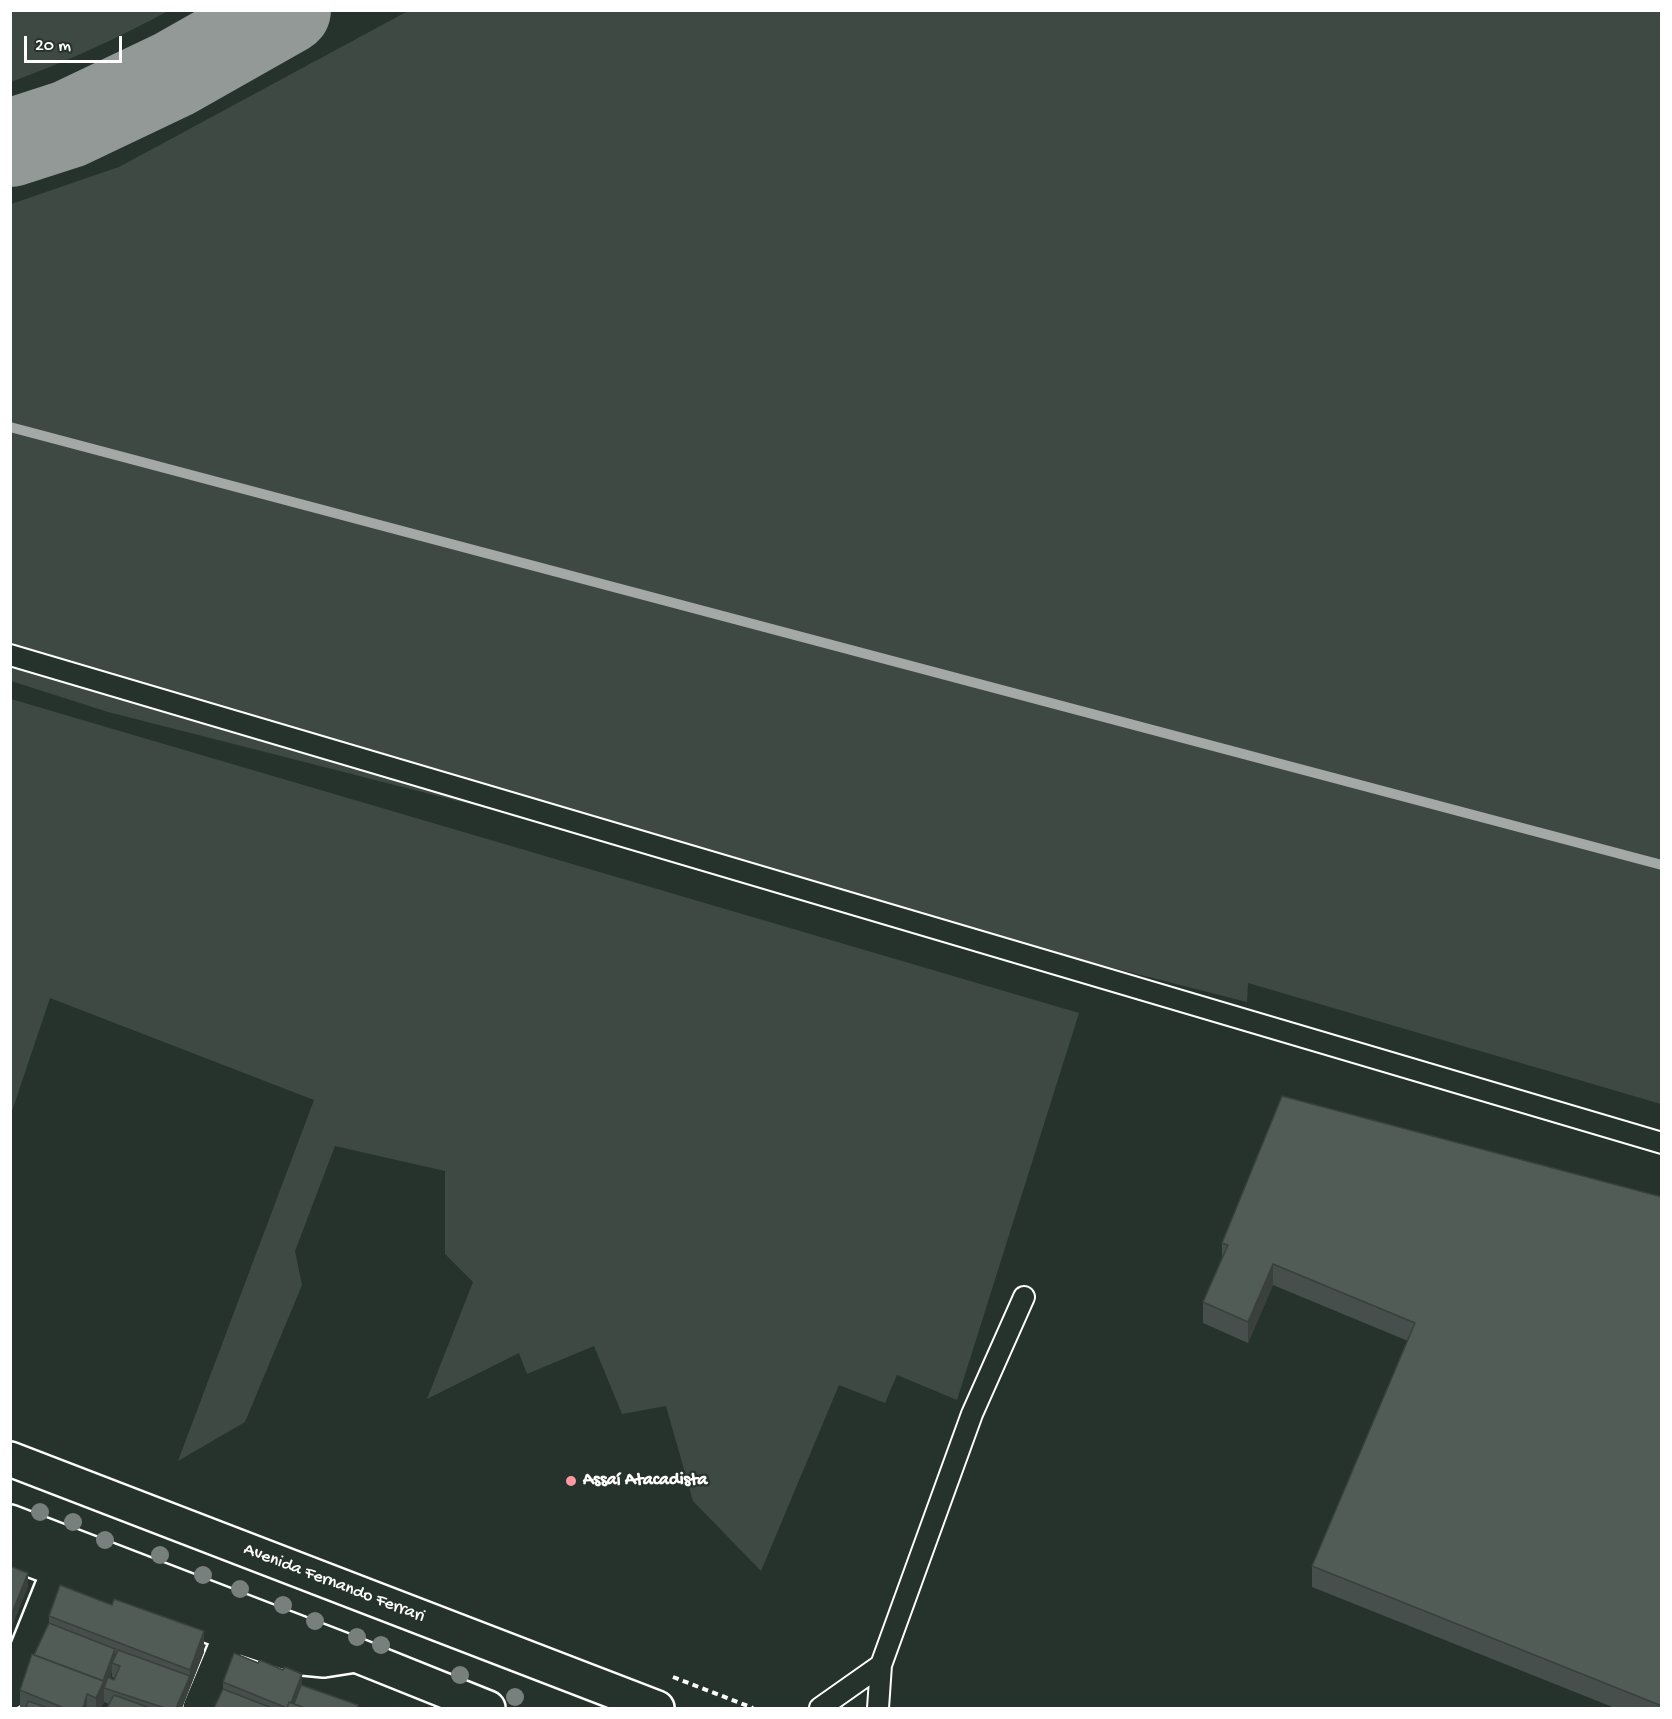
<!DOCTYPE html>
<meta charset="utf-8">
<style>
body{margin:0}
#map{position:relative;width:1672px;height:1719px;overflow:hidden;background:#26332d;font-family:"Gochi Hand",sans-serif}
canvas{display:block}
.frame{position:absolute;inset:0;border:12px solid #fff;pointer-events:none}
.scale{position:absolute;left:24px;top:36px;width:98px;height:27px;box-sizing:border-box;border:3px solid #fff;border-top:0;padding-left:8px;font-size:18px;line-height:21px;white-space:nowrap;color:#fff;-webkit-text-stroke:4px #26332d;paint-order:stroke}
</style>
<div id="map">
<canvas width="1672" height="1719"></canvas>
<div class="frame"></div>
<div class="scale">20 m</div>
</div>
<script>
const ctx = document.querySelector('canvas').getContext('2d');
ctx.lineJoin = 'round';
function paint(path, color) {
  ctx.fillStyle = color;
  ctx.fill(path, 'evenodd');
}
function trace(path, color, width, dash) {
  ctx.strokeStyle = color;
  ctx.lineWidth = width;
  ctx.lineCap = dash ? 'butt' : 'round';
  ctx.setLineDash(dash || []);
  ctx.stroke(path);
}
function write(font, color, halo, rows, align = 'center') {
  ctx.font = font + ' "Gochi Hand",sans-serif';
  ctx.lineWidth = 4.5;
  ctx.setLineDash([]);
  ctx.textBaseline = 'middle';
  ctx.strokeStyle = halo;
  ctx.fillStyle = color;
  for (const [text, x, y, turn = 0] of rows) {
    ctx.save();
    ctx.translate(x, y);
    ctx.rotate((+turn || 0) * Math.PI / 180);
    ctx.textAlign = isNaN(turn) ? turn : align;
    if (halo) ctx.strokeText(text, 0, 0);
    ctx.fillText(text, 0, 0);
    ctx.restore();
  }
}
paint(new Path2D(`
 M 11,10 L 168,10 L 168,11 C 117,39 65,62 11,82 Z
 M 408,11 L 1661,11 L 1661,1104 L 1248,983 L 1247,1002 L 108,712 L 11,681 L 11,204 L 119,167 Z
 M 11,699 L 1079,1013 L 957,1400 L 897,1375 L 885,1403 L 839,1385 L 761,1571 L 693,1501 L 666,1406 L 622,1414 L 594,1346 L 527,1374 L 519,1353 L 427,1399 L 473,1282 L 445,1254 L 445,1171 L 335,1146 L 295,1251 L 302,1285 L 245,1422 L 178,1461 L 314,1100 L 50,998 L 11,1114 Z`), '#3e4944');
trace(new Path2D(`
 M 10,427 L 1662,865`), '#a4a9a7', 10);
trace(new Path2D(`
 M 10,143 L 69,124 L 174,74 L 287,10`), '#929996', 88);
const lane = new Path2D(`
 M 10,655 L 1662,1143
 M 820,1708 L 881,1665
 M 878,1708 L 881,1665 L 972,1414 L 1024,1297`);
const street = new Path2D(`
 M 10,1692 L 59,1570
 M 200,1708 L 231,1634`);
const secondary = new Path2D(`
 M 10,1552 L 231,1634 L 303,1658 L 324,1660 L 356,1655`);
const primary = new Path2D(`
 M 10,1459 L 657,1708
 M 10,1522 L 356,1655 L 488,1708`);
trace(lane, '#fff', 24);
trace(street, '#fff', 38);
trace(secondary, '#fff', 38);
trace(primary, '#fff', 38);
trace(new Path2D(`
 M 673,1677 L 753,1708`), '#fff', 4, [6, 4.5]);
trace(lane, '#26332d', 20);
trace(street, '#26332d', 33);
trace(secondary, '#26332d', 33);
trace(primary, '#26332d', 33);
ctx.fillStyle = '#78807d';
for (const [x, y] of [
 [40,1512],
 [73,1522],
 [105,1540],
 [160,1555],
 [203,1575],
 [240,1589],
 [283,1605],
 [315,1621],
 [357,1637],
 [381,1645],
 [460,1675],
 [515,1697]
]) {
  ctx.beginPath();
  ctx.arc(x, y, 9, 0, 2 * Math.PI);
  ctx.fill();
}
paint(new Path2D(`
 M 1662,1197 L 1662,1708 L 1615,1708 L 1312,1587 L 1312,1566 L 1408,1341 L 1273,1285 L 1248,1343 L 1203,1323 L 1203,1302 L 1222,1259 L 1222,1243 Z
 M 49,1616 L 204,1652 L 182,1708 L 107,1708 L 109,1704 L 104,1702 L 101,1708 L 20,1708 L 20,1690 L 49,1623 ZM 112,1671 L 112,1677 L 115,1678 L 114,1680 L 110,1678 Z
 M 223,1682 L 302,1685 L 358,1708 L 214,1708 L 223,1689 Z`), '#464f4b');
paint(new Path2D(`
 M 1273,1264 L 1273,1285 L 1248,1343 L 1248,1322 Z
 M 28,1573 L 28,1587 L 10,1632 L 10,1618 Z
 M 204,1631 L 204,1652 L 182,1708 L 176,1708 L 190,1676 L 190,1670 Z
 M 115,1649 L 115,1663 L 112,1663 L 112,1671 L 106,1688 L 104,1688 L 104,1702 L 101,1708 L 96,1708 L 96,1698 Z
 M 302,1674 L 302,1695 L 289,1708 Z
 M 87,1694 L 87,1708 L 83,1708 Z`), '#39403d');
const building = new Path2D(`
 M 1282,1096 L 1662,1197 L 1662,1706 L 1312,1566 L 1415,1323 L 1273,1264 L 1248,1322 L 1203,1302 L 1228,1245 L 1222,1243 Z
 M 10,1566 L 28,1573 L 10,1618 Z
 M 60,1585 L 112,1605 L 114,1599 L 204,1631 L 190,1670 L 49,1616 Z
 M 49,1623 L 115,1649 L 103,1681 L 34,1655 Z
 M 118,1650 L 190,1676 L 176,1708 L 165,1708 L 104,1688 L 108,1677 L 114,1680 L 120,1666 L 112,1663 Z
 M 234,1653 L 258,1663 L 260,1660 L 283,1670 L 285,1667 L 302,1674 L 291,1703 L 289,1702 L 287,1708 L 223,1682 Z
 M 32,1654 L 104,1681 L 96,1698 L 87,1694 L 83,1708 L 64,1708 L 20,1690 Z
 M 301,1685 L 358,1705 L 357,1708 L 305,1708 L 294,1704 Z
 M 223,1689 L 272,1708 L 214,1708 Z
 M 114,1695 L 150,1708 L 107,1708 Z
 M 28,1701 L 48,1708 L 26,1708 Z
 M 289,1702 L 305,1708 L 287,1708 Z`);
paint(building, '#515c57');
trace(building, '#39403d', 1.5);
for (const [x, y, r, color] of [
 [571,1481,6,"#ff9aa2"]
]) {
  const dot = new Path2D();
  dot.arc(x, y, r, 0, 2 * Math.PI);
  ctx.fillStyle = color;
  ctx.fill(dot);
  trace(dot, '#26332d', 2);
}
write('bold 18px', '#fff', '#26332d', [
 ["Assaí Atacadista",583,1481]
], 'left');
write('18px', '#fff', '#26332d', [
 ["Avenida Fernando Ferrari",334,1584,21]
]);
</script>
